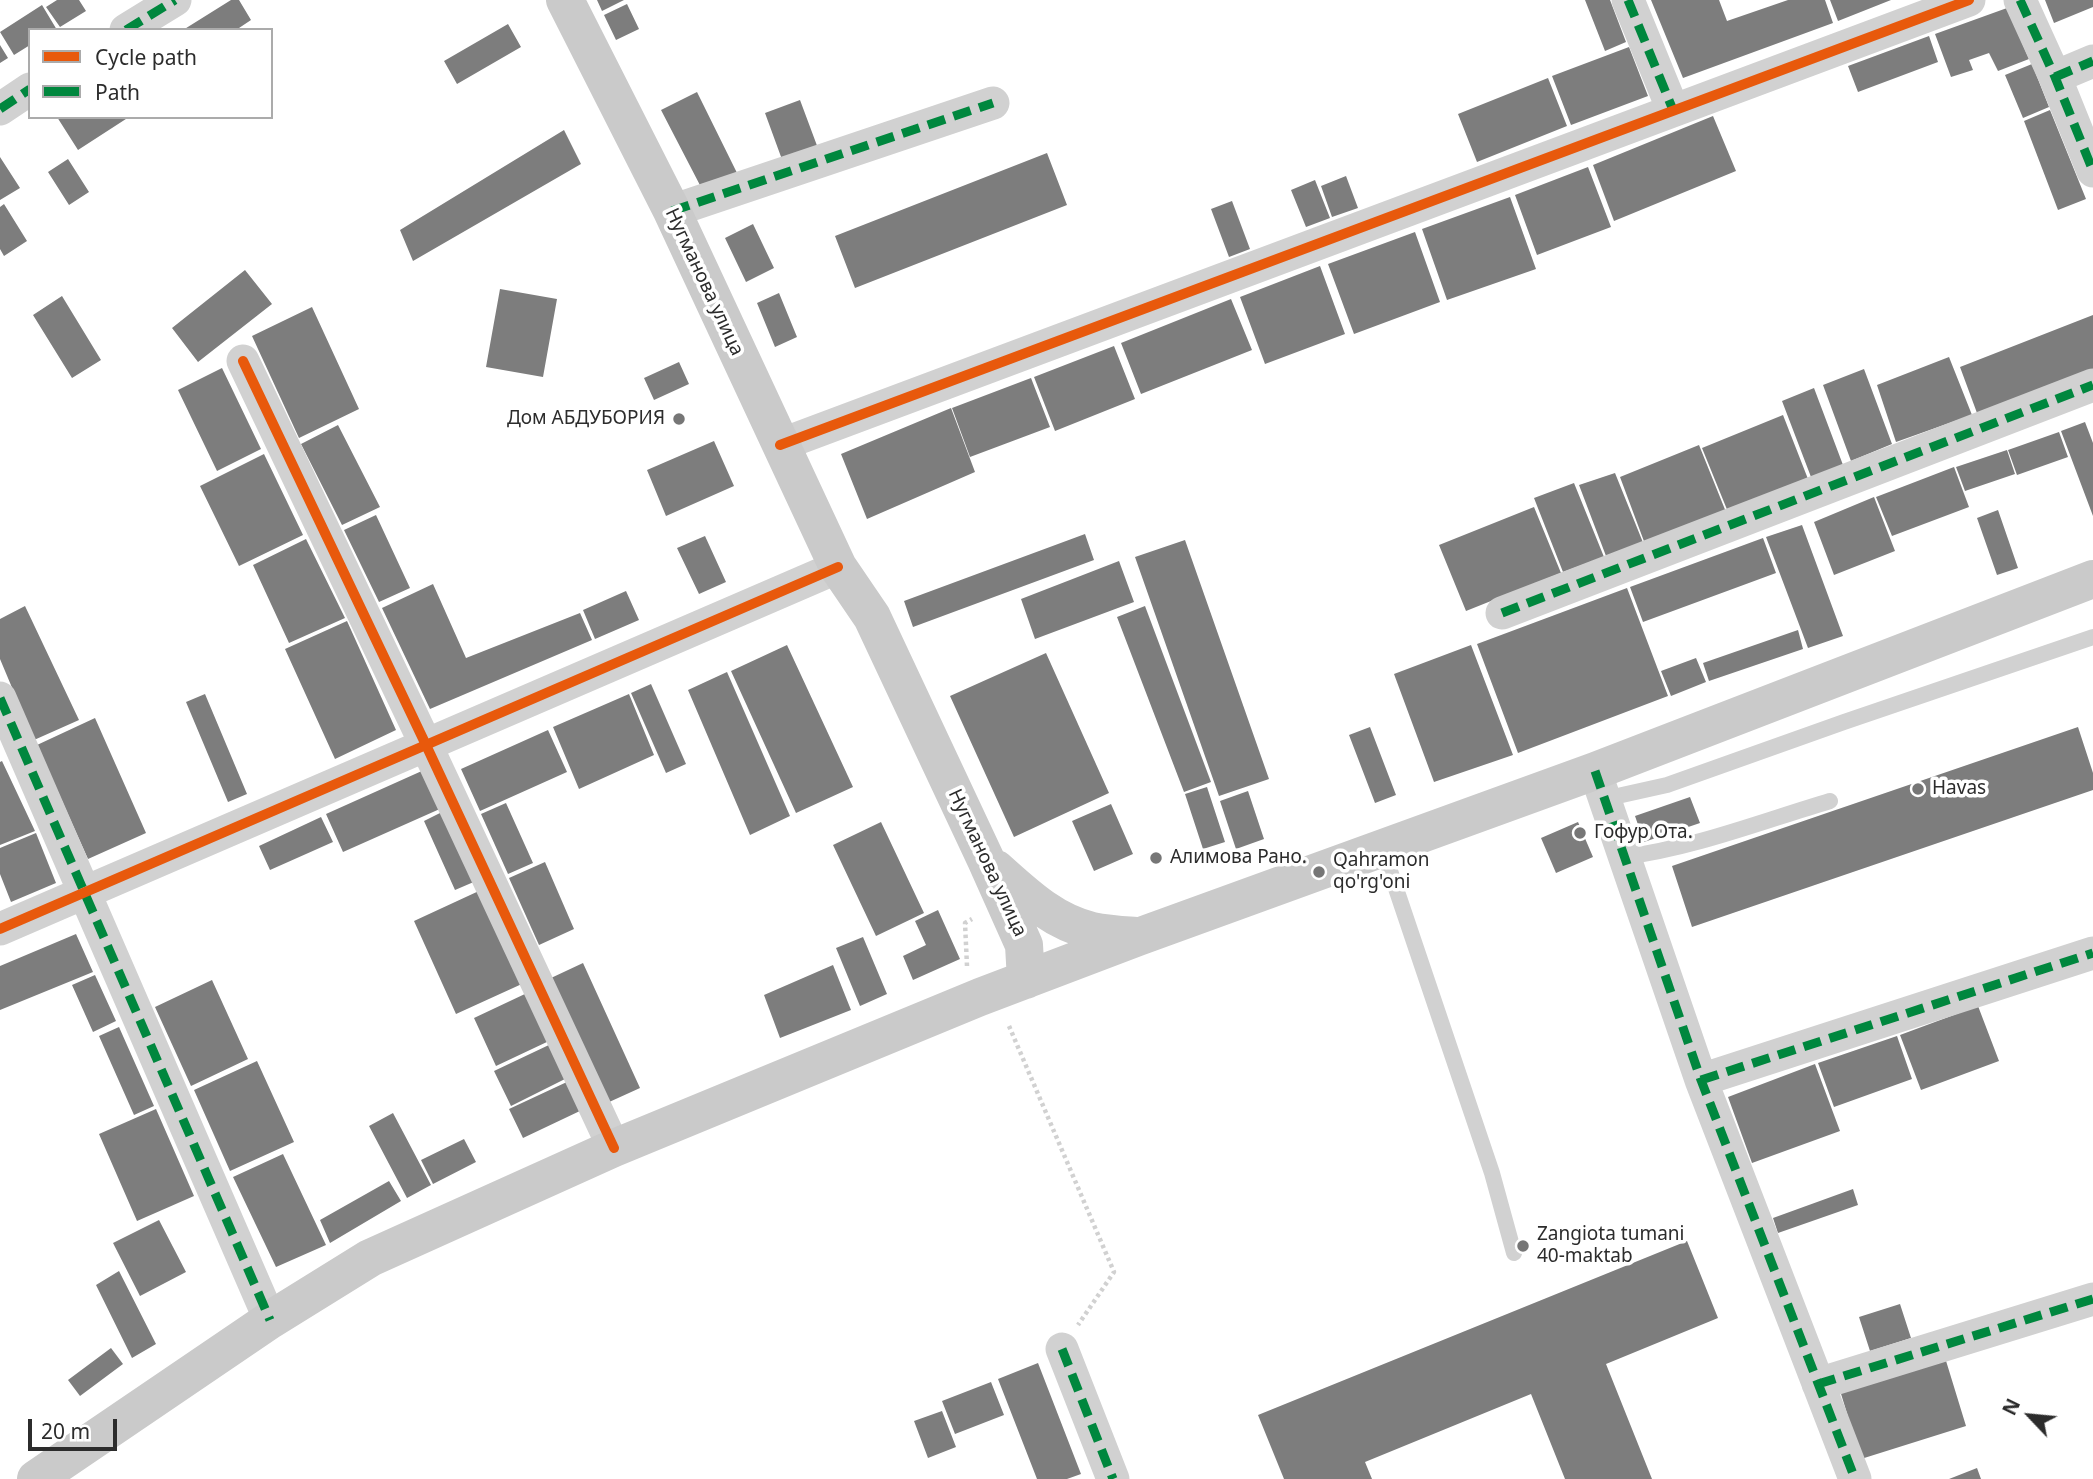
<!DOCTYPE html>
<meta charset="utf-8">
<style>
body{margin:0}
#map{position:relative;width:2093px;height:1479px;overflow:hidden;background:#fff;font-family:"Noto Sans",sans-serif}
canvas{display:block}
.legend{position:absolute;left:28px;top:28px;width:245px;height:91px;box-sizing:border-box;background:#fff;border:2px solid #ababab;margin:0;padding:9px 12px;list-style:none;font-size:21px;color:#2c2c2c}
.legend li{display:flex;align-items:center;gap:14px;height:35px}
.legend b{width:35px;border:2px solid #ababab}
.north{position:absolute;left:1995px;top:1381px;width:70px;height:70px;-webkit-text-stroke:5px #fff;paint-order:stroke;rotate:296deg;font-size:19px;font-weight:700;line-height:28px;text-align:center;color:#2c2c2c}
.north::after{content:'';display:block;margin:auto;width:24px;height:32px;background:#2c2c2c;clip-path:polygon(50% 0,100% 100%,50% 72%,0 100%)}
.scale{position:absolute;left:28px;top:1419px;width:89px;height:32px;box-sizing:border-box;border:4px solid #2c2c2c;border-top:0;padding-left:9px;font-size:21px;line-height:24px;white-space:nowrap;color:#2c2c2c;-webkit-text-stroke:5px #fff;paint-order:stroke}
</style>
<div id="map">
<canvas width="2093" height="1479"></canvas>
<ul class="legend">
<li><b style="height:9px;background:#e8590c"></b>Cycle path</li>
<li><b style="height:9px;background:#00873e"></b>Path</li>
</ul>
<div class="north">N</div>
<div class="scale">20 m</div>
</div>
<script>
const ctx = document.querySelector('canvas').getContext('2d');
ctx.lineJoin = 'round';
function paint(path, color) {
  ctx.fillStyle = color;
  ctx.fill(path, 'evenodd');
}
function trace(path, color, width, dash) {
  ctx.strokeStyle = color;
  ctx.lineWidth = width;
  ctx.lineCap = dash ? 'butt' : 'round';
  ctx.setLineDash(dash || []);
  ctx.stroke(path);
}
function write(font, color, halo, rows, align = 'center') {
  ctx.font = font + ' "Noto Sans",sans-serif';
  ctx.lineWidth = 7;
  ctx.setLineDash([]);
  ctx.textBaseline = 'middle';
  ctx.strokeStyle = halo;
  ctx.fillStyle = color;
  for (const [text, x, y, turn = 0] of rows) {
    ctx.save();
    ctx.translate(x, y);
    ctx.rotate((+turn || 0) * Math.PI / 180);
    ctx.textAlign = isNaN(turn) ? turn : align;
    if (halo) ctx.strokeText(text, 0, 0);
    ctx.fillText(text, 0, 0);
    ctx.restore();
  }
}
paint(new Path2D(`
 M 57,0 L 79,0 L 86,11 L 60,27 L 46,7 Z
 M 231,0 L 239,0 L 251,20 L 236,30 L 183,30 Z
 M 597,0 L 624,0 L 602,11 Z
 M 1585,0 L 1610,0 L 1626,42 L 1605,51 Z
 M 1651,0 L 1719,0 L 1727,21 L 1788,0 L 1825,0 L 1833,23 L 1683,78 Z
 M 1830,0 L 1891,0 L 1838,21 Z
 M 2045,0 L 2093,0 L 2093,7 L 2054,23 Z
 M 627,4 L 639,29 L 616,40 L 604,15 Z
 M 42,5 L 57,30 L 30,30 L 30,45 L 14,55 L 0,32 Z
 M 2007,8 L 2029,59 L 1998,71 L 1989,53 L 1969,60 L 1973,70 L 1951,77 L 1935,34 Z
 M 508,24 L 521,47 L 457,84 L 444,61 Z
 M 1929,36 L 1938,62 L 1858,92 L 1848,66 Z
 M 0,45 L 8,58 L 0,63 Z
 M 1629,47 L 1648,96 L 1571,125 L 1552,76 Z
 M 2032,64 L 2049,107 L 2023,118 L 2005,75 Z
 M 1548,78 L 1567,126 L 1477,162 L 1458,114 Z
 M 697,92 L 739,177 L 703,191 L 661,110 Z
 M 800,100 L 819,151 L 784,165 L 765,113 Z
 M 2050,110 L 2086,199 L 2058,210 L 2024,121 Z
 M 1713,116 L 1736,171 L 1614,221 L 1593,165 Z
 M 57,117 L 129,117 L 78,150 Z
 M 564,130 L 581,164 L 413,261 L 400,230 Z
 M 1047,153 L 1067,205 L 855,288 L 835,236 Z
 M 0,157 L 20,188 L 0,200 Z
 M 68,159 L 89,192 L 69,205 L 48,172 Z
 M 1588,167 L 1611,227 L 1537,255 L 1515,195 Z
 M 1346,176 L 1358,208 L 1332,217 L 1321,186 Z
 M 1315,180 L 1330,218 L 1306,227 L 1291,190 Z
 M 1510,197 L 1536,269 L 1447,300 L 1422,229 Z
 M 1232,201 L 1250,249 L 1229,257 L 1211,209 Z
 M 4,204 L 27,241 L 4,256 L 0,249 L 0,207 Z
 M 753,224 L 774,268 L 746,282 L 725,238 Z
 M 1415,232 L 1440,302 L 1354,334 L 1328,264 Z
 M 1320,266 L 1345,334 L 1265,364 L 1240,297 Z
 M 245,270 L 272,304 L 198,362 L 172,328 Z
 M 500,289 L 557,299 L 543,377 L 486,367 Z
 M 779,293 L 797,337 L 775,347 L 757,303 Z
 M 62,296 L 101,360 L 72,378 L 33,315 Z
 M 1231,299 L 1252,350 L 1141,394 L 1121,343 Z
 M 312,307 L 359,409 L 299,438 L 252,336 Z
 M 2093,315 L 2093,369 L 1977,413 L 1960,367 Z
 M 1114,346 L 1135,399 L 1055,431 L 1034,377 Z
 M 1949,357 L 1972,415 L 1896,442 L 1877,385 Z
 M 679,362 L 689,384 L 654,400 L 644,378 Z
 M 222,368 L 261,449 L 217,471 L 178,390 Z
 M 1864,369 L 1892,444 L 1851,461 L 1823,385 Z
 M 1031,378 L 1050,427 L 970,457 L 952,408 Z
 M 1814,388 L 1843,465 L 1811,477 L 1782,401 Z
 M 951,408 L 975,472 L 867,519 L 841,454 Z
 M 1783,415 L 1808,479 L 1728,512 L 1702,448 Z
 M 2085,422 L 2093,443 L 2093,516 L 2061,431 Z
 M 338,425 L 380,507 L 342,525 L 301,444 Z
 M 2059,432 L 2068,457 L 2017,475 L 2008,450 Z
 M 714,441 L 734,486 L 666,516 L 647,470 Z
 M 1699,445 L 1726,512 L 1645,544 L 1620,477 Z
 M 2007,450 L 2015,474 L 1965,491 L 1956,467 Z
 M 264,454 L 303,535 L 239,566 L 200,486 Z
 M 1954,467 L 1969,507 L 1892,536 L 1876,497 Z
 M 1615,473 L 1644,545 L 1606,556 L 1579,485 Z
 M 1574,483 L 1604,557 L 1563,572 L 1534,498 Z
 M 1874,497 L 1895,551 L 1834,575 L 1814,522 Z
 M 1534,507 L 1561,573 L 1466,611 L 1439,545 Z
 M 1998,510 L 2018,568 L 1997,575 L 1977,518 Z
 M 376,515 L 410,588 L 379,602 L 344,530 Z
 M 1802,525 L 1843,636 L 1808,648 L 1766,537 Z
 M 1085,534 L 1094,560 L 913,627 L 904,601 Z
 M 705,536 L 726,582 L 699,594 L 677,548 Z
 M 1763,538 L 1776,573 L 1643,622 L 1630,587 Z
 M 306,539 L 345,618 L 289,643 L 253,565 Z
 M 1185,540 L 1269,779 L 1219,796 L 1135,557 Z
 M 1119,561 L 1134,602 L 1035,639 L 1021,599 Z
 M 433,584 L 466,658 L 580,613 L 592,640 L 430,709 L 382,608 Z
 M 1627,588 L 1668,696 L 1518,753 L 1477,644 Z
 M 626,591 L 639,620 L 595,639 L 583,610 Z
 M 25,606 L 79,720 L 34,740 L 0,659 L 0,619 Z
 M 1145,606 L 1211,782 L 1184,792 L 1117,617 Z
 M 347,621 L 396,730 L 335,759 L 285,649 Z
 M 1798,630 L 1803,649 L 1709,681 L 1703,663 Z
 M 787,645 L 853,787 L 796,813 L 731,671 Z
 M 1471,645 L 1513,755 L 1434,782 L 1394,674 Z
 M 1046,653 L 1109,793 L 1014,837 L 950,696 Z
 M 1696,658 L 1706,682 L 1671,696 L 1661,671 Z
 M 727,672 L 790,816 L 750,835 L 688,690 Z
 M 651,684 L 686,764 L 666,773 L 631,693 Z
 M 205,694 L 247,794 L 228,802 L 186,702 Z
 M 629,694 L 654,755 L 579,789 L 553,727 Z
 M 95,718 L 146,833 L 88,859 L 37,745 Z
 M 1370,727 L 1396,795 L 1375,803 L 1349,735 Z
 M 2078,727 L 2093,773 L 2093,790 L 1692,927 L 1672,866 Z
 M 548,730 L 567,772 L 480,811 L 461,769 Z
 M 2,761 L 35,831 L 0,845 L 0,762 Z
 M 424,770 L 442,808 L 343,852 L 326,814 Z
 M 1207,787 L 1225,842 L 1203,849 L 1185,794 Z
 M 1248,791 L 1264,839 L 1236,849 L 1220,801 Z
 M 1690,797 L 1700,823 L 1644,842 L 1635,816 Z
 M 506,803 L 533,863 L 508,874 L 481,814 Z
 M 1111,804 L 1133,854 L 1094,871 L 1072,821 Z
 M 444,811 L 476,881 L 455,890 L 424,821 Z
 M 321,817 L 333,842 L 270,870 L 259,846 Z
 M 881,822 L 924,913 L 876,936 L 833,845 Z
 M 1578,822 L 1593,857 L 1556,873 L 1541,838 Z
 M 36,833 L 56,883 L 11,902 L 0,874 L 0,848 Z
 M 545,862 L 574,929 L 539,945 L 509,878 Z
 M 481,890 L 524,983 L 456,1014 L 414,921 Z
 M 938,910 L 960,959 L 913,980 L 903,956 L 926,945 L 915,921 Z
 M 76,934 L 93,972 L 0,1010 L 0,966 Z
 M 863,937 L 887,994 L 860,1006 L 836,948 Z
 M 583,963 L 640,1088 L 607,1103 L 551,978 Z
 M 833,965 L 851,1010 L 780,1038 L 764,995 Z
 M 95,975 L 116,1021 L 93,1032 L 72,985 Z
 M 212,980 L 248,1059 L 191,1086 L 155,1007 Z
 M 527,993 L 549,1041 L 496,1066 L 474,1018 Z
 M 1978,1006 L 1999,1061 L 1921,1090 L 1900,1035 Z
 M 119,1027 L 154,1106 L 134,1115 L 99,1036 Z
 M 1897,1036 L 1912,1079 L 1834,1107 L 1818,1063 Z
 M 551,1044 L 567,1078 L 511,1106 L 494,1071 Z
 M 257,1061 L 294,1142 L 230,1171 L 194,1090 Z
 M 1815,1064 L 1840,1131 L 1752,1163 L 1728,1097 Z
 M 569,1081 L 582,1110 L 523,1138 L 509,1109 Z
 M 156,1109 L 194,1196 L 137,1221 L 99,1134 Z
 M 393,1113 L 431,1185 L 407,1198 L 369,1126 Z
 M 464,1139 L 476,1162 L 433,1184 L 421,1160 Z
 M 283,1154 L 326,1245 L 276,1267 L 233,1177 Z
 M 389,1181 L 401,1201 L 330,1243 L 320,1220 Z
 M 1853,1189 L 1858,1205 L 1778,1233 L 1773,1218 Z
 M 159,1220 L 186,1272 L 140,1296 L 113,1243 Z
 M 1687,1241 L 1718,1318 L 1606,1364 L 1652,1479 L 1565,1479 L 1531,1394 L 1365,1462 L 1372,1479 L 1284,1479 L 1258,1415 Z
 M 119,1271 L 156,1344 L 132,1358 L 96,1285 Z
 M 1900,1304 L 1911,1338 L 1870,1351 L 1859,1317 Z
 M 111,1348 L 123,1364 L 80,1396 L 68,1380 Z
 M 1943,1351 L 1966,1426 L 1861,1459 L 1838,1384 Z
 M 1038,1363 L 1081,1474 L 1067,1479 L 1037,1479 L 998,1379 Z
 M 991,1382 L 1004,1415 L 955,1434 L 942,1401 Z
 M 942,1411 L 956,1447 L 928,1458 L 914,1421 Z
 M 1977,1468 L 1981,1479 L 1949,1479 Z`), '#7d7d7d');
trace(new Path2D(`
 M 967,966 L 965,923 L 972,919
 M 1009,1026 L 1114,1272 L 1078,1325`), '#d1d1d1', 4.5, [3.5, 3.5]);
trace(new Path2D(`
 M 1604,799 L 1667,785 L 1844,722 L 2093,637
 M 1383,850 L 1492,1173 L 1514,1253
 M 1624,857 C 1694,848 1763,821 1830,801`), '#d1d1d1', 16);
trace(new Path2D(`
 M 1628,0 L 1673,110
 M 2020,0 L 2055,77 L 2093,171
 M 126,30 L 175,0
 M 2055,77 L 2093,61
 M 0,109 L 30,89
 M 672,211 L 993,103
 M 243,361 L 426,745 L 614,1148
 M 780,445 L 1969,0
 M 1502,613 L 2093,385
 M 0,698 L 270,1320
 M 1595,771 L 1701,1080 L 1855,1479
 M 0,929 L 838,567
 M 1701,1080 L 2093,953
 M 1062,1349 L 1113,1479
 M 1818,1384 L 2093,1299`), '#d1d1d1', 33);
trace(new Path2D(`
 M 565,0 L 672,211 L 838,567 L 872,617 L 986,860 L 1024,945 L 1026,980
 M 996,869 C 1025,895 1053,922 1092,931 C 1106,934 1122,935 1136,936
 M 36,1479 L 270,1320 L 370,1258 L 614,1148 L 980,997 L 1138,937 L 1595,771 L 2093,579`), '#cacaca', 38);
trace(new Path2D(`
 M 1628,0 L 1673,110
 M 2020,0 L 2055,77 L 2093,171
 M 126,30 L 175,0
 M 2055,77 L 2093,61
 M 0,109 L 30,89
 M 672,211 L 993,103
 M 1502,613 L 2093,385
 M 0,698 L 270,1320
 M 1595,771 L 1701,1080 L 1855,1479
 M 1701,1080 L 2093,953
 M 1062,1349 L 1113,1479
 M 1818,1384 L 2093,1299`), '#00873e', 9, [18, 9]);
trace(new Path2D(`
 M 243,361 L 426,745 L 614,1148
 M 780,445 L 1969,0
 M 0,929 L 838,567`), '#e8590c', 10);
for (const [x, y, r, color] of [
 [679,419,7,"#767676"],
 [1918,789,7,"#767676"],
 [1580,833,7,"#767676"],
 [1156,858,7,"#767676"],
 [1319,872,7,"#767676"],
 [1523,1246,7,"#767676"]
]) {
  const dot = new Path2D();
  dot.arc(x, y, r, 0, 2 * Math.PI);
  ctx.fillStyle = color;
  ctx.fill(dot);
  trace(dot, '#fff', 2.5);
}
write('19px', '#2c2c2c', '#fff', [
 ["Нугманова улица",704,282,65],
 ["Нугманова улица",987,863,65]
]);
write('19px', '#2c2c2c', '#fff', [
 ["Дом АБДУБОРИЯ",665,419,"right"],
 ["Havas",1932,789],
 ["Гофур Ота.",1594,833],
 ["Алимова Рано.",1170,858],
 ["Qahramon",1333,861],
 ["qo'rg'oni",1333,883],
 ["Zangiota tumani",1537,1235],
 ["40-maktab",1537,1257]
], 'left');
</script>
